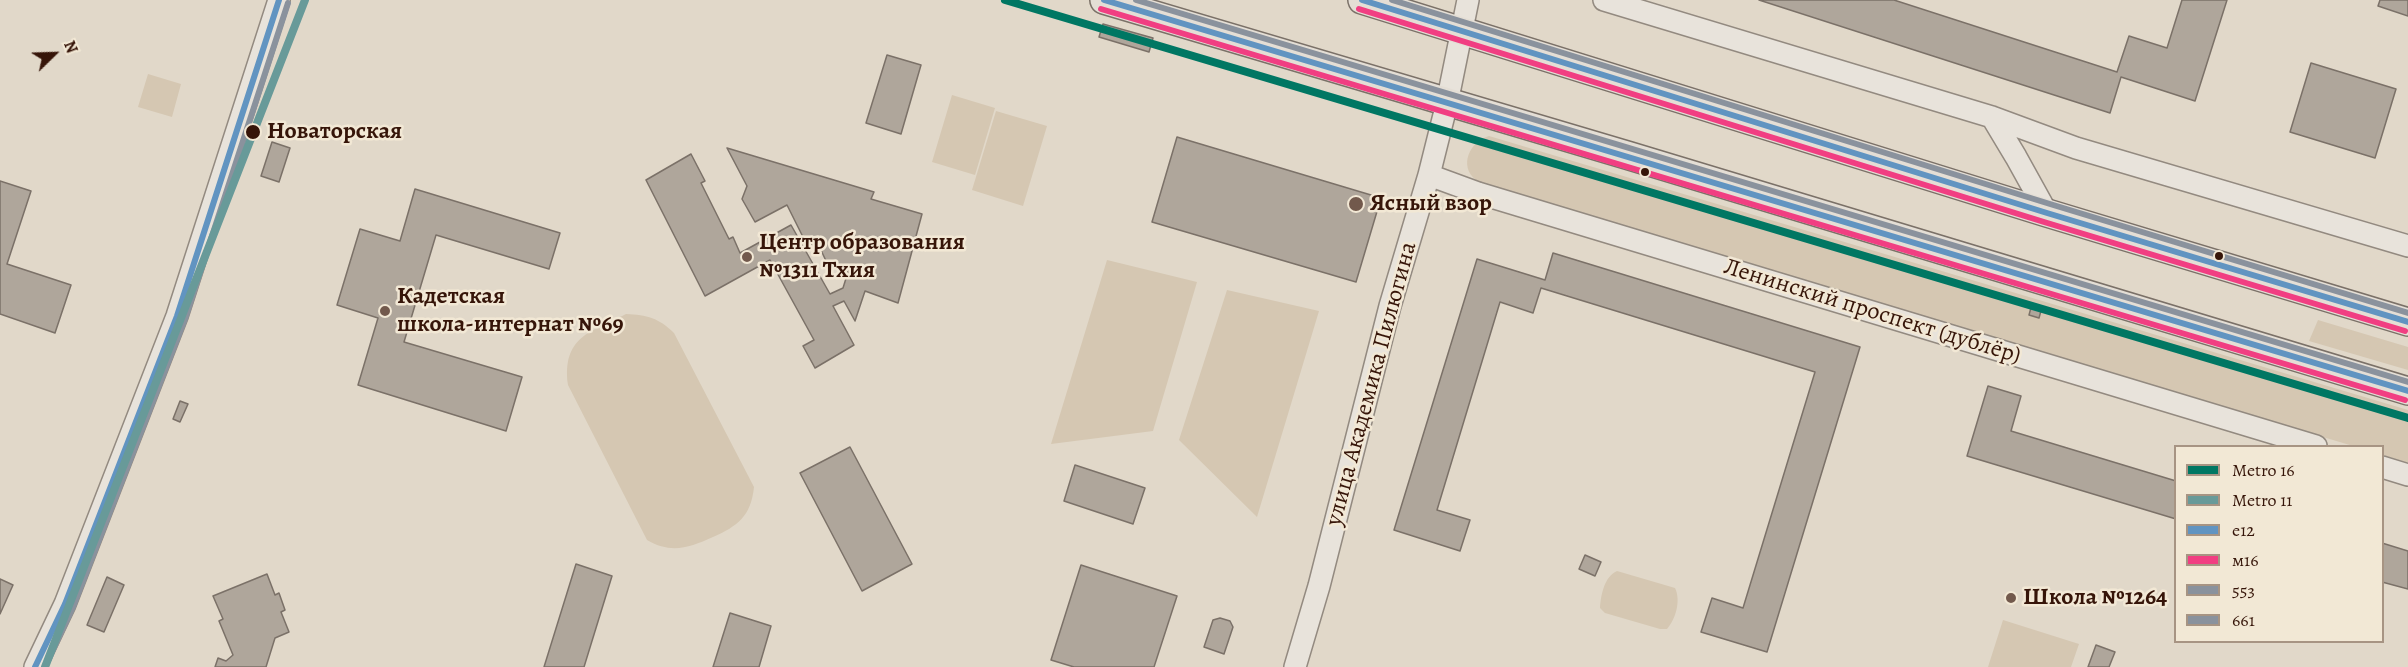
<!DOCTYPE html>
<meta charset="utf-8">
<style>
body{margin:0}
#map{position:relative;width:2408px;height:667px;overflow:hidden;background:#e1d8c9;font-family:Alegreya,serif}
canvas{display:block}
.legend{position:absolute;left:2174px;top:445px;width:210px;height:198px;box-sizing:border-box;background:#f2e8d5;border:2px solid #a79483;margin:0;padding:8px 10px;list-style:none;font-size:18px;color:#361509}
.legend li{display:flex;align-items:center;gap:12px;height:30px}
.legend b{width:30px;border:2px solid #a79483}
.north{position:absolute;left:24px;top:24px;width:60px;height:60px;-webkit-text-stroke:4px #f2e8d5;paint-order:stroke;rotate:67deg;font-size:16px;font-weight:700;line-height:24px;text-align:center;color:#361509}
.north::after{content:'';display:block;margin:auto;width:21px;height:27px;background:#361509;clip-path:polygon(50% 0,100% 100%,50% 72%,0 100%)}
</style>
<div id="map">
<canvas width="2408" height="667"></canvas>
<ul class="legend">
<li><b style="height:8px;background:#007763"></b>Metro 16</li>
<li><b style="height:8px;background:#689a99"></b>Metro 11</li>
<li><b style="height:8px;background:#6194c1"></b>е12</li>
<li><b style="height:8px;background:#f13e82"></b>м16</li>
<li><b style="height:8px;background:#8a929d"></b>553</li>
<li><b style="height:8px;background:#8a929d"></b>661</li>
</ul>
<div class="north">N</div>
</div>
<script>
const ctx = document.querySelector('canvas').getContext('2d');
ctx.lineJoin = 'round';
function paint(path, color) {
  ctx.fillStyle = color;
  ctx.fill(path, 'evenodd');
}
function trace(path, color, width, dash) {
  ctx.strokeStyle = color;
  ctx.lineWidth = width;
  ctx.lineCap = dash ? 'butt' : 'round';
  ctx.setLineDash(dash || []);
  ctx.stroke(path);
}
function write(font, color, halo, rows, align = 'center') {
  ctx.font = font + ' Alegreya,serif';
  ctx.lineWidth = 5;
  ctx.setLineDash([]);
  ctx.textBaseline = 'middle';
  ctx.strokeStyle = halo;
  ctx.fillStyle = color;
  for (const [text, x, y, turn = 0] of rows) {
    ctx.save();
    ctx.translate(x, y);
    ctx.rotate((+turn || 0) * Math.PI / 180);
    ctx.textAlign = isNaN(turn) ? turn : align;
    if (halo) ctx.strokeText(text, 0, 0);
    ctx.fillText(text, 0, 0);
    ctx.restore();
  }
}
paint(new Path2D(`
 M 148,74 L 181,84 L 172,117 L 138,107 Z
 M 952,95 L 995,108 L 975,175 L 932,162 Z
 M 996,111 L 1047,126 L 1023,206 L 972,190 Z
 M 1489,136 L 2408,410 L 2408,463 L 2383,455 L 2382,446 L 2353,446 L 1489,187 C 1485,185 1479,183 1476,180 C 1458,166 1470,141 1489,136 Z
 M 1107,260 L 1197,282 L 1153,431 L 1051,444 Z
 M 1227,290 L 1319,311 L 1257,517 L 1179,440 Z
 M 626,314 C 647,315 659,318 674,333 L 754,487 C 751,516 738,526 713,537 C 689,548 671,554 647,540 L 568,385 C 562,337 590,332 626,314 Z
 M 2318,320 L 2408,347 L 2408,370 L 2309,341 Z
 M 1617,571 L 1675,588 C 1681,600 1676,619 1667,629 L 1660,629 L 1605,613 L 1600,608 C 1601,595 1604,577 1617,571 Z
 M 2003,620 L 2079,644 L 2071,667 L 1988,667 Z`), '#d5c7b2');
const building = new Path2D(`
 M 1759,0 L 1894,0 L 2117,72 L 2129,36 L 2167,48 L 2182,0 L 2227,0 L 2195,101 L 2121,77 L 2110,113 Z
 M 2380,0 L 2408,0 L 2408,16 L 2378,6 Z
 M 1103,24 L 1153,38 L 1149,52 L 1099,37 Z
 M 887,55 L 921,65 L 901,134 L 866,123 Z
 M 2311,63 L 2396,89 L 2375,158 L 2290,132 Z
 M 1177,137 L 1381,198 L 1356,282 L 1152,222 Z
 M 272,142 L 290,148 L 279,182 L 261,176 Z
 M 727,148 L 874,192 L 871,199 L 922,214 L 898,303 L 865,291 L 855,321 L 844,301 L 833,306 L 854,345 L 815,368 L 803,346 L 814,340 L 770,260 L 705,296 L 646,180 L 691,154 L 705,181 L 701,183 L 729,239 L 733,237 L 740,253 L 791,225 L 830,294 L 843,288 L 848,272 L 827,263 L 819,246 L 806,243 L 787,205 L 755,222 L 742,199 L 747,186 Z
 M 0,181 L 31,191 L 7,264 L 71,285 L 55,333 L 0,314 Z
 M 415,189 L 560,233 L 549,269 L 436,235 L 404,342 L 522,377 L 506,431 L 358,385 L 378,318 L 337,305 L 360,229 L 400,241 Z
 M 1553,253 L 1860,347 L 1767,652 L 1701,632 L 1712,598 L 1743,608 L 1815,372 L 1541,288 L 1533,313 L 1500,302 L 1437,510 L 1470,520 L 1460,551 L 1394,530 L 1477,259 L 1545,280 Z
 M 2032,304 L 2042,307 L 2039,318 L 2029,315 Z
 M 1988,386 L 2021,396 L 2011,431 L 2176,481 L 2176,519 L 1967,456 Z
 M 180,401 L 188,404 L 180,422 L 173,419 Z
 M 850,447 L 912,564 L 862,591 L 800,473 Z
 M 1075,465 L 1145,488 L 1133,524 L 1064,501 Z
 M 2382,543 L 2408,551 L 2408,589 L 2382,582 Z
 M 1585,555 L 1601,562 L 1595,576 L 1579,569 Z
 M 576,564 L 612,576 L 584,667 L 544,667 Z
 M 1081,565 L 1177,596 L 1154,667 L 1074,667 L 1051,660 Z
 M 267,574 L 275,595 L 279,593 L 285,610 L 281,612 L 289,632 L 275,638 L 266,667 L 215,667 L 218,658 L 226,661 L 233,655 L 219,621 L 223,619 L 213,596 Z
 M 107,577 L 124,585 L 104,632 L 87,625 Z
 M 0,579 L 13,585 L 0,614 Z
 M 730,613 L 771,626 L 759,667 L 713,667 Z
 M 1220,618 L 1230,621 L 1233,627 L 1224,654 L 1204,647 L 1213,620 Z
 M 2096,645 L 2115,652 L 2109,667 L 2088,667 Z`);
paint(building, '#afa69b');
trace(building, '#7b7168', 1.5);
const tertiary = new Path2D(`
 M 1604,0 L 1992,117 L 2076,148 L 2408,246
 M 1992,117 L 2016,157 L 2047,213
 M 1429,175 L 1478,193 L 2316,446
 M 2382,467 L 2408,475
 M 35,667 L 65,604 L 177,316 L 279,0
 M 1295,667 L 1319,586 L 1390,306 L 1429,175 L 1447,103 L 1468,0`);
const primary = new Path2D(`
 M 1104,0 L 1630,156 L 2408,391
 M 1362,0 L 2047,213 L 2408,322`);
trace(tertiary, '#938a80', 24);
trace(primary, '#7b7168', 30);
trace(tertiary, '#e8e3db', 21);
trace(primary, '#e4ded5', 27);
trace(new Path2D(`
 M 1104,0 L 2408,391
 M 1362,0 L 2047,213 L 2408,322
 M 35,667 L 65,604 L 177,316 L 279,0`), '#6194c1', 6);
trace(new Path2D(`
 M 1101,9 L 2405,400
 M 1359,9 L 2044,222 L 2405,331`), '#f13e82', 6);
trace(new Path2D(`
 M 1136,0 L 2408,382
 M 1392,0 L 2050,204 L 2408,313`), '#8a929d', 6);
trace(new Path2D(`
 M 45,667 L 73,607 L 185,319 L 288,3`), '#8a929d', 6);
trace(new Path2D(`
 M 1005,0 L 2408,418`), '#007763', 8);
trace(new Path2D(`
 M 45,667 L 305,0`), '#689a99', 8);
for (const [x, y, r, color] of [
 [253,132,8,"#361509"],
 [1645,172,5,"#361509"],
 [1356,204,8,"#72594c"],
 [2219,256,5,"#361509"],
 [747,257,6,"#72594c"],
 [385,311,6,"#72594c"],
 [2011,598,6,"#72594c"]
]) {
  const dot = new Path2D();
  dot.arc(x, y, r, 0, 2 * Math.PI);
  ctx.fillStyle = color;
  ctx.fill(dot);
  trace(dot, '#f2e8d5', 2);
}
write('bold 24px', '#361509', '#f2e8d5', [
 ["Новаторская",267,132]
], 'left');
write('bold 24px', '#361509', '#f2e8d5', [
 ["Ясный взор",1370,204],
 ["Центр образования",759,243],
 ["№1311 Тхия",759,271],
 ["Кадетская",397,297],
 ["школа-интернат №69",397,325],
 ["Школа №1264",2023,598]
], 'left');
write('24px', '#361509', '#f2e8d5', [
 ["Ленинский проспект (дублёр)",1872,312,17],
 ["улица Академика Пилюгина",1372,384,-75]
]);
</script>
